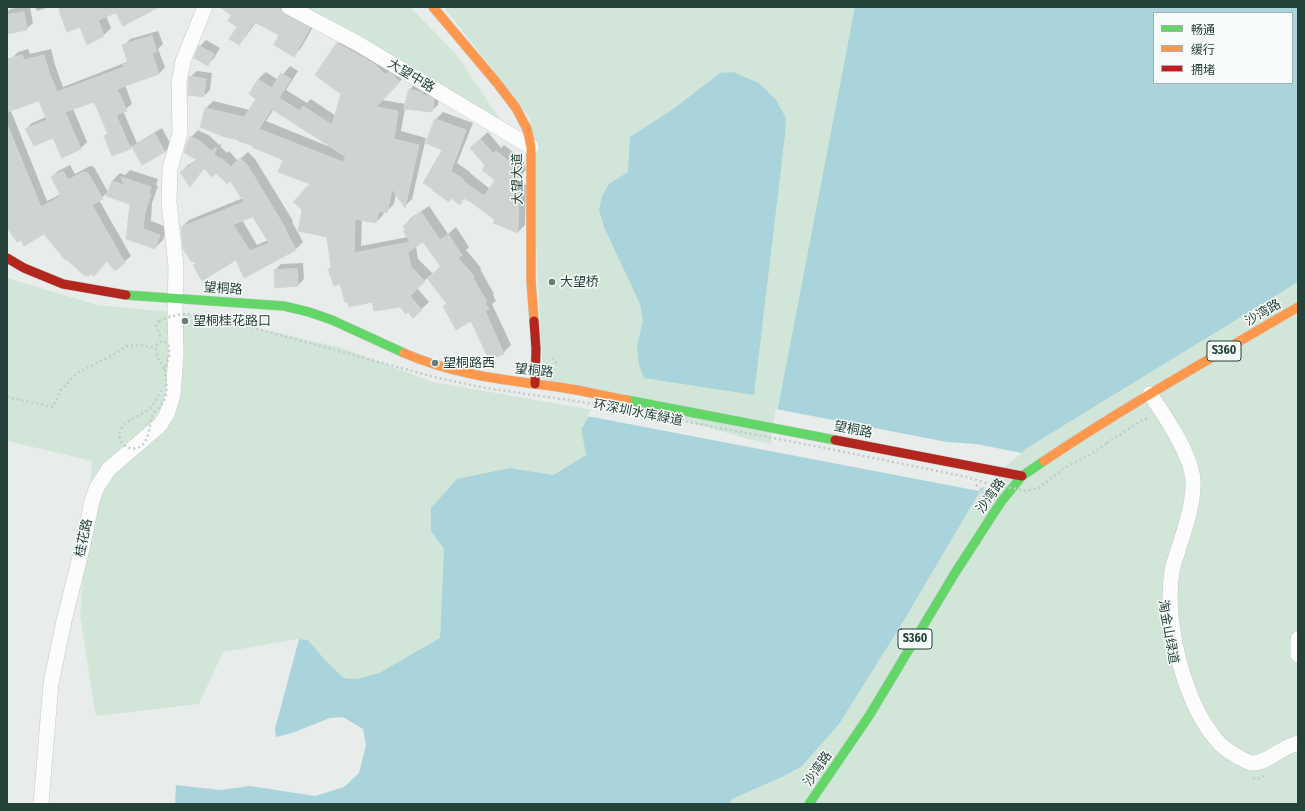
<!DOCTYPE html>
<meta charset="utf-8">
<style>
body{margin:0}
#map{position:relative;width:1305px;height:811px;overflow:hidden;background:#e8edeb;font-family:"Fira Sans Condensed","Noto Sans SC",sans-serif}
canvas{display:block}
.frame{position:absolute;inset:0;border:8px solid #24423a;pointer-events:none}
.legend{position:absolute;left:1153px;top:12px;width:140px;height:72px;box-sizing:border-box;background:#f7fbf9;border:1px solid #a3b1ad;margin:0;padding:5px 7px;list-style:none;font-size:12px;color:#24423a}
.legend li{display:flex;align-items:center;gap:8px;height:20px}
.legend b{width:20px;border:1px solid #a3b1ad}
</style>
<div id="map">
<canvas width="1305" height="811"></canvas>
<div class="frame"></div>
<ul class="legend">
<li><b style="height:5px;background:#63d668"></b>畅通</li>
<li><b style="height:5px;background:#ff974d"></b>缓行</li>
<li><b style="height:5px;background:#b3261e"></b>拥堵</li>
</ul>
</div>
<script>
const ctx = document.querySelector('canvas').getContext('2d');
ctx.lineJoin = 'round';
function paint(path, color) {
  ctx.fillStyle = color;
  ctx.fill(path, 'evenodd');
}
function trace(path, color, width, dash) {
  ctx.strokeStyle = color;
  ctx.lineWidth = width;
  ctx.lineCap = dash ? 'butt' : 'round';
  ctx.setLineDash(dash || []);
  ctx.stroke(path);
}
function write(font, color, halo, rows, align = 'center') {
  ctx.font = font + ' "Fira Sans Condensed","Noto Sans SC",sans-serif';
  ctx.lineWidth = 3;
  ctx.setLineDash([]);
  ctx.textBaseline = 'middle';
  ctx.strokeStyle = halo;
  ctx.fillStyle = color;
  for (const [text, x, y, turn = 0] of rows) {
    ctx.save();
    ctx.translate(x, y);
    ctx.rotate((+turn || 0) * Math.PI / 180);
    ctx.textAlign = isNaN(turn) ? turn : align;
    if (halo) ctx.strokeText(text, 0, 0);
    ctx.fillText(text, 0, 0);
    ctx.restore();
  }
}
paint(new Path2D(`
 M 303,7 L 410,7 L 455,53 L 504,125 Z
 M 444,7 L 856,7 L 777,447 L 543,381 L 530,118 Z
 M 7,278 L 97,305 L 203,315 L 342,348 L 433,382 L 593,410 L 581,429 L 586,455 L 552,475 L 510,468 L 431,531 L 444,549 L 440,638 L 379,673 L 356,679 L 344,678 L 325,660 L 308,640 L 299,639 L 223,652 L 199,704 L 96,716 L 80,616 L 92,461 L 7,441 Z
 M 1298,282 L 1298,804 L 730,804 L 732,799 L 782,777 L 801,767 L 903,622 L 979,493 L 1027,448 Z`), '#d1e6d8');
paint(new Path2D(`
 M 855,7 L 1298,7 L 1298,282 L 1027,448 L 979,493 L 903,622 L 839,724 L 801,767 L 782,777 L 732,799 L 730,804 L 175,804 L 176,785 L 220,790 L 250,786 L 315,796 L 344,787 L 359,773 L 366,745 L 363,729 L 343,717 L 330,718 L 292,733 L 276,737 L 275,729 L 299,639 L 308,640 L 325,660 L 344,678 L 356,679 L 379,673 L 440,638 L 444,549 L 431,531 L 431,508 L 457,479 L 510,468 L 553,475 L 586,455 L 581,429 L 593,410 L 776,446 L 772,439 ZM 1154,13 L 1292,13 L 1292,83 L 1154,83 Z
 M 733,72 L 759,83 L 776,100 L 786,118 L 785,135 L 754,395 L 644,378 L 639,365 L 637,345 L 643,321 L 640,304 L 604,227 L 599,210 L 602,196 L 609,184 L 628,172 L 630,137 L 672,110 L 720,73 Z`), '#a9d4db');
paint(new Path2D(`
 M 593,408 L 772,444 L 770,439 L 776,409 L 947,442 L 976,444 L 1022,453 L 991,480 L 995,481 L 987,488 L 983,487 L 979,491 L 587,416 L 592,409 Z`), '#e8edeb');
paint(new Path2D(`
 M 23,7 L 30,7 L 33,23 L 26,29 L 7,33 L 7,12 L 10,9 Z
 M 35,7 L 49,7 L 37,11 Z
 M 59,7 L 156,7 L 116,12 L 106,16 L 111,28 L 104,35 L 80,26 L 68,30 Z
 M 222,7 L 292,7 L 317,20 L 301,48 L 294,56 L 280,35 L 256,22 L 246,36 L 239,44 L 239,26 L 233,14 Z
 M 158,31 L 163,44 L 158,49 L 165,67 L 159,74 L 125,85 L 132,104 L 123,111 L 137,143 L 162,128 L 171,145 L 165,152 L 142,164 L 132,146 L 130,148 L 105,136 L 108,133 L 95,100 L 73,109 L 87,142 L 81,148 L 54,137 L 26,129 L 32,123 L 46,117 L 40,100 L 11,59 L 18,52 L 28,49 L 30,54 L 51,49 L 55,65 L 63,87 L 127,62 L 128,61 L 124,46 L 130,39 Z
 M 345,36 L 407,74 L 382,100 L 406,104 L 410,89 L 416,83 L 439,93 L 438,105 L 431,111 L 405,108 L 401,131 L 426,138 L 412,199 L 405,206 L 396,193 L 394,204 L 386,212 L 384,211 L 383,215 L 376,222 L 362,219 L 361,246 L 408,237 L 404,226 L 411,218 L 429,206 L 448,234 L 456,227 L 469,247 L 466,250 L 481,268 L 480,269 L 494,294 L 493,295 L 496,301 L 492,304 L 511,345 L 503,353 L 472,320 L 448,303 L 428,277 L 417,288 L 429,302 L 413,317 L 408,311 L 400,306 L 373,301 L 341,283 L 329,269 L 332,266 L 328,236 L 311,183 L 284,159 L 255,145 L 206,108 L 213,101 L 250,110 L 257,98 L 258,79 L 266,72 L 278,80 L 290,66 L 298,71 L 286,90 L 307,103 L 311,99 L 336,116 L 343,94 L 316,75 L 338,43 ZM 274,109 L 330,146 L 330,147 L 266,121 ZM 423,240 L 441,266 L 433,274 L 418,259 L 416,246 Z
 M 206,40 L 220,48 L 214,58 L 208,65 L 195,58 L 200,46 Z
 M 197,71 L 212,73 L 210,90 L 204,96 L 190,77 Z
 M 7,74 L 18,103 L 11,111 L 47,201 L 61,194 L 52,177 L 58,171 L 70,165 L 75,174 L 90,166 L 94,167 L 108,192 L 99,200 L 131,256 L 115,269 L 108,260 L 45,232 L 21,238 L 7,225 Z
 M 443,112 L 473,123 L 457,163 L 470,172 L 470,173 L 490,189 L 497,180 L 487,165 L 478,141 L 488,132 L 501,148 L 504,145 L 523,160 L 526,170 L 515,183 L 526,185 L 525,225 L 518,232 L 496,219 L 465,198 L 459,203 L 452,198 L 449,200 L 443,149 L 427,143 L 436,119 Z
 M 198,130 L 210,136 L 219,145 L 222,143 L 220,146 L 227,153 L 229,151 L 238,161 L 248,152 L 255,159 L 293,221 L 292,222 L 303,242 L 296,249 L 244,277 L 236,258 L 194,265 L 197,262 L 182,227 L 189,220 L 243,198 L 230,180 L 216,172 L 205,168 L 190,185 L 181,172 L 188,165 L 198,159 L 191,137 ZM 253,216 L 268,240 L 257,245 L 242,220 Z
 M 130,170 L 158,179 L 156,185 L 158,186 L 152,203 L 151,221 L 167,227 L 163,240 L 155,248 L 127,238 L 131,204 L 112,181 L 120,173 L 125,175 Z
 M 303,263 L 304,279 L 297,286 L 275,270 L 281,264 Z`), '#0003');
const building = new Path2D(`
 M 68,7 L 159,7 L 123,26 L 116,13 L 98,20 L 104,36 L 87,45 L 80,27 L 67,32 L 59,10 Z
 M 220,7 L 275,7 L 281,10 L 285,15 L 310,28 L 294,57 L 274,45 L 279,35 L 254,22 L 239,45 L 229,39 L 237,27 L 228,21 L 231,15 Z
 M 24,12 L 27,30 L 7,34 L 7,15 Z
 M 152,36 L 157,52 L 152,53 L 159,74 L 117,89 L 127,111 L 116,115 L 131,149 L 112,156 L 104,136 L 108,134 L 94,102 L 65,112 L 81,149 L 62,158 L 53,138 L 34,146 L 25,129 L 47,120 L 39,101 L 7,112 L 7,59 L 22,55 L 24,60 L 44,55 L 49,72 L 57,92 L 124,67 L 123,65 L 128,63 L 122,45 Z
 M 337,43 L 374,64 L 386,75 L 388,72 L 392,74 L 400,82 L 376,107 L 398,111 L 394,139 L 419,145 L 405,208 L 392,189 L 387,213 L 379,211 L 376,223 L 355,219 L 354,253 L 410,242 L 403,231 L 405,230 L 403,226 L 421,212 L 440,240 L 448,234 L 462,255 L 458,258 L 474,276 L 473,278 L 487,302 L 485,303 L 489,309 L 485,311 L 504,354 L 489,360 L 471,321 L 456,330 L 443,306 L 447,304 L 427,278 L 441,267 L 423,242 L 408,252 L 411,267 L 425,281 L 410,296 L 422,310 L 413,318 L 408,312 L 406,314 L 400,307 L 374,311 L 372,302 L 349,307 L 348,302 L 345,302 L 340,284 L 334,286 L 328,269 L 331,268 L 327,237 L 298,231 L 302,210 L 293,202 L 310,184 L 278,172 L 283,160 L 252,147 L 254,146 L 238,141 L 239,140 L 225,137 L 200,127 L 205,108 L 244,117 L 256,99 L 249,94 L 258,79 L 272,88 L 281,73 L 291,79 L 279,98 L 300,111 L 303,106 L 332,125 L 341,94 L 315,75 ZM 272,109 L 346,157 L 343,162 L 259,129 Z
 M 199,46 L 214,54 L 208,66 L 194,58 Z
 M 189,76 L 206,79 L 204,97 L 188,95 Z
 M 409,89 L 423,93 L 422,95 L 429,96 L 434,99 L 432,112 L 404,109 Z
 M 435,119 L 466,130 L 451,171 L 464,180 L 463,181 L 484,196 L 495,180 L 482,170 L 485,165 L 470,148 L 480,139 L 494,154 L 496,151 L 517,168 L 516,169 L 519,172 L 519,178 L 509,190 L 519,192 L 518,233 L 493,223 L 495,220 L 468,200 L 468,201 L 464,198 L 460,205 L 451,198 L 449,202 L 432,190 L 433,189 L 423,183 L 442,150 L 426,143 Z
 M 7,124 L 41,207 L 61,196 L 51,177 L 63,171 L 68,180 L 83,172 L 88,173 L 103,199 L 92,205 L 125,263 L 115,271 L 107,261 L 94,276 L 91,274 L 89,276 L 85,276 L 66,259 L 65,260 L 44,234 L 24,246 L 21,240 L 17,242 L 7,228 Z
 M 155,134 L 165,152 L 142,165 L 132,147 Z
 M 190,136 L 203,143 L 211,151 L 217,147 L 214,154 L 220,159 L 221,158 L 231,167 L 240,158 L 248,166 L 286,229 L 285,229 L 296,250 L 244,278 L 236,260 L 202,281 L 193,265 L 198,264 L 191,261 L 183,249 L 181,227 L 244,202 L 230,181 L 227,184 L 216,173 L 212,177 L 204,168 L 190,187 L 180,172 L 198,160 L 184,153 ZM 253,217 L 269,243 L 250,251 L 233,225 Z
 M 121,177 L 151,187 L 149,193 L 151,194 L 145,212 L 143,229 L 160,235 L 155,249 L 126,239 L 130,204 L 106,196 L 112,181 L 124,185 Z
 M 297,269 L 298,286 L 275,288 L 274,270 Z`);
paint(building, '#cfd4d2');
trace(building, '#d1d6d4', 1);
const street = new Path2D(`
 M 289,7 L 357,43 L 531,147
 M 1150,394 C 1165,416 1191,454 1193,480 C 1194,505 1184,530 1177,554 C 1175,559 1173,565 1172,571 C 1164,623 1184,705 1220,744 C 1224,748 1228,751 1232,753 C 1238,757 1247,763 1254,763 C 1266,762 1274,754 1284,749 C 1288,746 1293,745 1298,743
 M 1298,639 L 1298,655
 M 41,804 L 51,683 L 64,621 L 82,549 L 92,501 L 97,487 L 109,469 L 160,425 L 167,414 L 173,395 L 176,353 L 175,309 L 176,267 L 169,202 L 170,169 L 180,133 L 179,83 L 183,61 L 205,7`);
const fast = new Path2D(`
 M 126,295 L 284,306 L 309,312 L 332,320 L 404,353
 M 627,400 L 835,440
 M 809,804 L 869,716 L 955,573 L 1001,502 L 1022,476 L 1044,461`);
const slow = new Path2D(`
 M 433,7 L 497,83 L 516,108 L 527,129 L 531,147 L 531,281 L 534,321
 M 404,353 C 454,375 505,380 558,387 C 581,390 604,396 627,400
 M 1044,461 C 1126,406 1213,357 1298,307`);
const jam = new Path2D(`
 M 7,258 L 24,268 L 63,284 L 126,295
 M 534,321 L 536,349 L 535,384
 M 835,440 L 1022,476`);
trace(street, '#c5cac8', 16);
trace(fast, '#c3cbc8', 10);
trace(slow, '#c3cbc8', 10);
trace(jam, '#c3cbc8', 10);
trace(new Path2D(`
 M 159,321 L 156,325 L 161,339
 M 552,358 L 558,365
 M 7,397 L 53,407 L 61,390 L 77,373 L 113,355 L 127,346 L 138,345 L 156,348
 M 1107,443 L 1144,419 L 1150,419
 M 976,485 L 982,490 L 984,495
 M 1253,778 L 1257,779 L 1267,775`), '#c3ccca', 2.5, [2, 3]);
trace(street, '#fcfcfc', 15);
trace(fast, '#63d668', 9);
trace(slow, '#ff974d', 9);
trace(jam, '#b3261e', 9);
trace(new Path2D(`
 M 159,321 C 184,310 196,314 221,319 L 434,377 L 486,388 L 582,402 L 820,447 L 967,477 L 986,483 L 1026,491 L 1039,488 L 1064,468 L 1090,455 L 1107,443
 M 161,390 C 158,395 156,401 152,406 C 144,416 128,417 121,429 C 114,442 131,454 141,446 C 151,438 148,425 153,415 C 156,410 162,406 164,400 C 169,391 165,381 165,371 C 166,359 172,358 168,344 L 162,341 L 157,344 C 154,354 159,361 165,369`), '#c3ccca', 2.5, [2, 3]);
for (const [x, y, r, color] of [
 [552,282,4,"#697e78"],
 [185,321,4,"#697e78"],
 [435,363,4,"#697e78"]
]) {
  const dot = new Path2D();
  dot.arc(x, y, r, 0, 2 * Math.PI);
  ctx.fillStyle = color;
  ctx.fill(dot);
  trace(dot, '#f7fbf9', 1.5);
}
for (const [x, y, w] of [
 [1224,351,34],
 [915,639,34]
]) {
  const box = new Path2D();
  box.roundRect(x - w / 2, y - 10, w, 20, 3);
  ctx.fillStyle = '#f7fbf9';
  ctx.fill(box);
  trace(box, '#24423a', 1);
}
write('bold 12px', '#24423a', null, [
 ["S360",1224,351],
 ["S360",915,639]
]);
write('13px', '#24423a', '#f7fbf9', [
 ["大望中路",411,76,31],
 ["大望大道",518,179,-91],
 ["望桐路",223,289,4],
 ["沙湾路",1263,313,-30],
 ["望桐路",534,371,6],
 ["环深圳水库緑道",638,413,11],
 ["望桐路",853,430,11],
 ["沙湾路",991,496,-54],
 ["桂花路",84,538,-78],
 ["淘金山绿道",1168,632,80],
 ["沙湾路",818,769,-56]
]);
write('13px', '#24423a', '#f7fbf9', [
 ["大望桥",560,282],
 ["望桐桂花路口",193,321],
 ["望桐路西",443,363]
], 'left');
</script>
